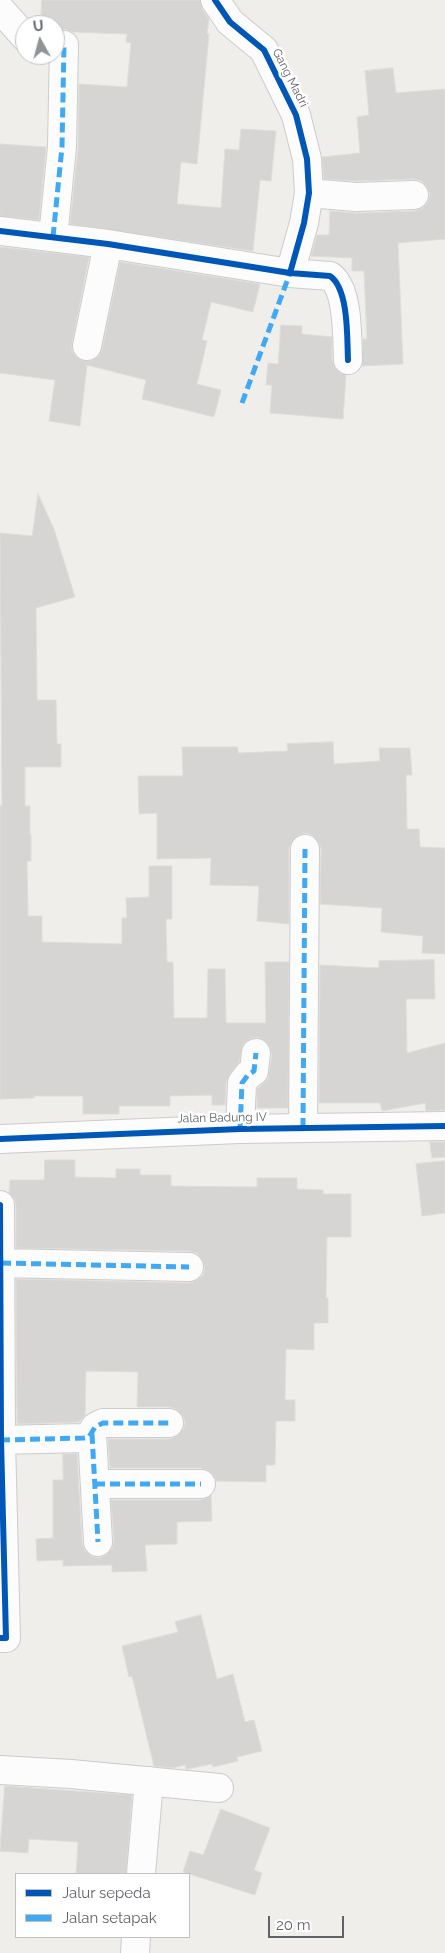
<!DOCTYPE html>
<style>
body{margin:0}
#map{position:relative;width:445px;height:1953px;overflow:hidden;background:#efeeea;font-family:Raleway,sans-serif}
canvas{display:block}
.legend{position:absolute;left:15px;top:1873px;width:175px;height:65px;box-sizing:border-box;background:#fff;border:1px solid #bfc1c3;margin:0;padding:6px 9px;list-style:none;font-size:15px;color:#5f6368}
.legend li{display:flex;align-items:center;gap:10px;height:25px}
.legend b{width:25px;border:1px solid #bfc1c3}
.north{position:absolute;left:15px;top:15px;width:50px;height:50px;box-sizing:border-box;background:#fff;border:1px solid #bfc1c3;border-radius:50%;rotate:353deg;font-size:14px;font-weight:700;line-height:20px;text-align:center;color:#5f6368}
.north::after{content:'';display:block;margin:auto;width:18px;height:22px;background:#919496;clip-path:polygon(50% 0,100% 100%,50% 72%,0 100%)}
.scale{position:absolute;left:268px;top:1916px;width:76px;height:22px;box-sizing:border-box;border:2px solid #5f6368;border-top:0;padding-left:6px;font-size:15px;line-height:18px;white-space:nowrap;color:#5f6368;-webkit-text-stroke:4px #fff;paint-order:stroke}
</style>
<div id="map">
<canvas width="445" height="1953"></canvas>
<ul class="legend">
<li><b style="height:6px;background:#0057b8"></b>Jalur sepeda</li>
<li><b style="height:6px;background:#3fa9f5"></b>Jalan setapak</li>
</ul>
<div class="north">U</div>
<div class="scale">20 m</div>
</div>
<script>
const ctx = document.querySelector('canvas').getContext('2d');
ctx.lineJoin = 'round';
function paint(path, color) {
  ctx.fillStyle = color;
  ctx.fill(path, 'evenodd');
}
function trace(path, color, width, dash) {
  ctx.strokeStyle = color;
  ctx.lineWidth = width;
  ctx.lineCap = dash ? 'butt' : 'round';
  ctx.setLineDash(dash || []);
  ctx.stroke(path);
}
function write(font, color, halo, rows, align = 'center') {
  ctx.font = font + ' Raleway,sans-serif';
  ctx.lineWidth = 5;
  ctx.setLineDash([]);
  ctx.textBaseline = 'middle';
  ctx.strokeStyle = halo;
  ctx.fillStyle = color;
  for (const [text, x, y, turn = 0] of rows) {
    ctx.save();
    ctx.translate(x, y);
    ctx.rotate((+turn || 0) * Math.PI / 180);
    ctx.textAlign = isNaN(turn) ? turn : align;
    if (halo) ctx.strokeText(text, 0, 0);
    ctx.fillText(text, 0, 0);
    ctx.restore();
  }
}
const building = new Path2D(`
 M 42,0 L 200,0 L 202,9 L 209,19 L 207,34 L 209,34 L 197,164 L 181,162 L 177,204 L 221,208 L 225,149 L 239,150 L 241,129 L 276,131 L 271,181 L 260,180 L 253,251 L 70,224 L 78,149 L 79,84 L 127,87 L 131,43 L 126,42 L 127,34 L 72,32 L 65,29 L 55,31 L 55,25 L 41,25 Z
 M 393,68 L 396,93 L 445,89 L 445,239 L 398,243 L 403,364 L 362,366 L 363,339 L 367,339 L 364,271 L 352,271 L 352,258 L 311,256 L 317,235 L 329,235 L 330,211 L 356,213 L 415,211 L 423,208 L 428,202 L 430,194 L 427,187 L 422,181 L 414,179 L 356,181 L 324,179 L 322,157 L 360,153 L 357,117 L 369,115 L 365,71 Z
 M 0,144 L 46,147 L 39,220 L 0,216 Z
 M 0,247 L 89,257 L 72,343 L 72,350 L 76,357 L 84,361 L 91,361 L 98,357 L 102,350 L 120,262 L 260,284 L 253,312 L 211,302 L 202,340 L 207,341 L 197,384 L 221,390 L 214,417 L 142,399 L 146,380 L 87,365 L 80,426 L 49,421 L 55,380 L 0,373 Z
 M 281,325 L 302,326 L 302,334 L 332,337 L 332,360 L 335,368 L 340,373 L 346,375 L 343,419 L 270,413 L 272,385 L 266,385 L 268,363 L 278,364 Z
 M 38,494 L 54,529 L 75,597 L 36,608 L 37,700 L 56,700 L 57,744 L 61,744 L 61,767 L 25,767 L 25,806 L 30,806 L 30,834 L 31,834 L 31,861 L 27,861 L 28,916 L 42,916 L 42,942 L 122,944 L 122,918 L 127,918 L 126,898 L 149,897 L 149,866 L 172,866 L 172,919 L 166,919 L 167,962 L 173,962 L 174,1018 L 207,1018 L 208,969 L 225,969 L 226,1023 L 266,1023 L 265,962 L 289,962 L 288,1108 L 257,1108 L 257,1089 L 268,1079 L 272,1055 L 270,1047 L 266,1041 L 257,1037 L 249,1039 L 243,1044 L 239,1062 L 230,1074 L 226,1082 L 225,1105 L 212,1105 L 212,1095 L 170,1096 L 170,1106 L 119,1106 L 119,1114 L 83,1114 L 83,1096 L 34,1096 L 34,1098 L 0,1099 L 0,806 L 2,806 L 0,533 L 32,536 Z
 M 333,742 L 334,764 L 380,761 L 379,748 L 410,748 L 412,775 L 406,775 L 407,829 L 419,829 L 420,847 L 445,848 L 445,954 L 422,953 L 423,936 L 381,932 L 382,908 L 320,904 L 321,849 L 318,841 L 312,835 L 306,833 L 298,835 L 292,841 L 289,848 L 289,924 L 257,921 L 259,886 L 210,885 L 211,858 L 157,859 L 157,813 L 139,814 L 138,776 L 183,776 L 182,747 L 238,747 L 238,753 L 288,751 L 287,744 Z
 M 434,960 L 435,999 L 406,999 L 407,1053 L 445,1043 L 445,1110 L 426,1111 L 425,1103 L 382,1111 L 380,1103 L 319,1103 L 320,965 L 379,968 L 379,961 Z
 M 430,1142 L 445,1142 L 445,1157 L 432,1158 Z
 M 45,1160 L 75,1160 L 75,1177 L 116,1178 L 116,1169 L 140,1169 L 140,1175 L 171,1175 L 171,1186 L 257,1187 L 257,1178 L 297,1178 L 297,1189 L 323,1190 L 323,1194 L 351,1194 L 351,1237 L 327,1237 L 326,1298 L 328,1298 L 328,1323 L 314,1323 L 314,1350 L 286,1349 L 285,1400 L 295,1400 L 295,1421 L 276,1421 L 275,1465 L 266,1465 L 266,1482 L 216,1481 L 214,1476 L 209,1471 L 201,1468 L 110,1468 L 108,1439 L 169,1439 L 177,1436 L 183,1430 L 185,1423 L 183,1416 L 176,1409 L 169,1407 L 137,1407 L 138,1372 L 86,1371 L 85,1415 L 79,1422 L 17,1424 L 16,1279 L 189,1283 L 197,1280 L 203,1275 L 205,1268 L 202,1259 L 197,1253 L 189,1251 L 16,1248 L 16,1205 L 14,1198 L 9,1193 L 10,1180 L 44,1180 Z
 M 445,1161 L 445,1213 L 422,1216 L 416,1164 Z
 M 63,1454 L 77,1454 L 82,1543 L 85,1551 L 91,1556 L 99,1558 L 106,1555 L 112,1549 L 114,1541 L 111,1500 L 201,1500 L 211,1495 L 212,1521 L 177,1522 L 177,1544 L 145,1545 L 147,1571 L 112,1572 L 112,1565 L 63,1566 L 63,1560 L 37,1561 L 36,1539 L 53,1538 L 53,1480 L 63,1480 Z
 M 201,1615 L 217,1679 L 233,1674 L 245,1722 L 254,1720 L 262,1751 L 237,1757 L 238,1761 L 213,1767 L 212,1764 L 188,1769 L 186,1769 L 185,1765 L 172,1768 L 154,1766 L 132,1676 L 129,1677 L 122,1646 L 178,1632 L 175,1622 Z
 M 5,1786 L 132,1795 L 126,1874 L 76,1874 L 78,1842 L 29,1839 L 28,1853 L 0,1851 Z
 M 221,1809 L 270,1828 L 254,1870 L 262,1873 L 255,1895 L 183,1872 L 190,1851 L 203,1855 Z`);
paint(building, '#d6d5d3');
trace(building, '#deddd9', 1);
const minor = new Path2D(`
 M 215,0 L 230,22 L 264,50 L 296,115 L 307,159 L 309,193 L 304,223 L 290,273
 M 0,9 L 25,37
 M 309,193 L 356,197 L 414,195
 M 0,231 L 108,244 L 290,273 L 330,276 C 349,289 347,339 348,360
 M 53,237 L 62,147 L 64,45
 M 87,346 L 108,244
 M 303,1128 L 305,849
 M 240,1129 L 242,1083 L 248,1075 L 254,1071 L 256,1053
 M 0,1205 L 1,1440 L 6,1638 L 0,1638
 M 1,1263 L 189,1267
 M 92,1434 L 98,1542
 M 0,1440 L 84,1438 L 89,1437 L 95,1427 L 103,1423 L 169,1423
 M 95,1484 L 201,1484
 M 0,1770 L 71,1774 L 219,1788
 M 141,1874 L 149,1781
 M 135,1953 L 136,1937`);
const tertiary = new Path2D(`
 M 0,1139 L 240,1129 L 445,1126`);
trace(minor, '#cbcccc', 30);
trace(tertiary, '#cbcccc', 30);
trace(minor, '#fdfcfc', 28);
trace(tertiary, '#fdfcfc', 28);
trace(new Path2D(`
 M 53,237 L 62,147 L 64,45
 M 242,403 L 290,273
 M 303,1128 L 305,849
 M 240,1129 L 242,1083 L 248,1075 L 254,1071 L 256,1053
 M 1,1263 L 189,1267
 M 92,1434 L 98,1542
 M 0,1440 L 84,1438 L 89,1437 L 95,1427 L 103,1423 L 169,1423
 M 95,1484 L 201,1484`), '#3fa9f5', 5, [10, 5]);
trace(new Path2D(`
 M 215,0 L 230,22 L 264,50 L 296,115 L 307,159 L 309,193 L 304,223 L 290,273
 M 0,231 L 108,244 L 290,273 L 330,276 C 349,289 347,339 348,360
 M 0,1139 L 240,1129 L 445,1126
 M 0,1205 L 1,1440 L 6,1638 L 0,1638`), '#0057b8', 6);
write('12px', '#5f6368', '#fff', [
 ["Gang Madri",290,78,63],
 ["Jalan Badung IV",222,1118,-1]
]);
</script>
